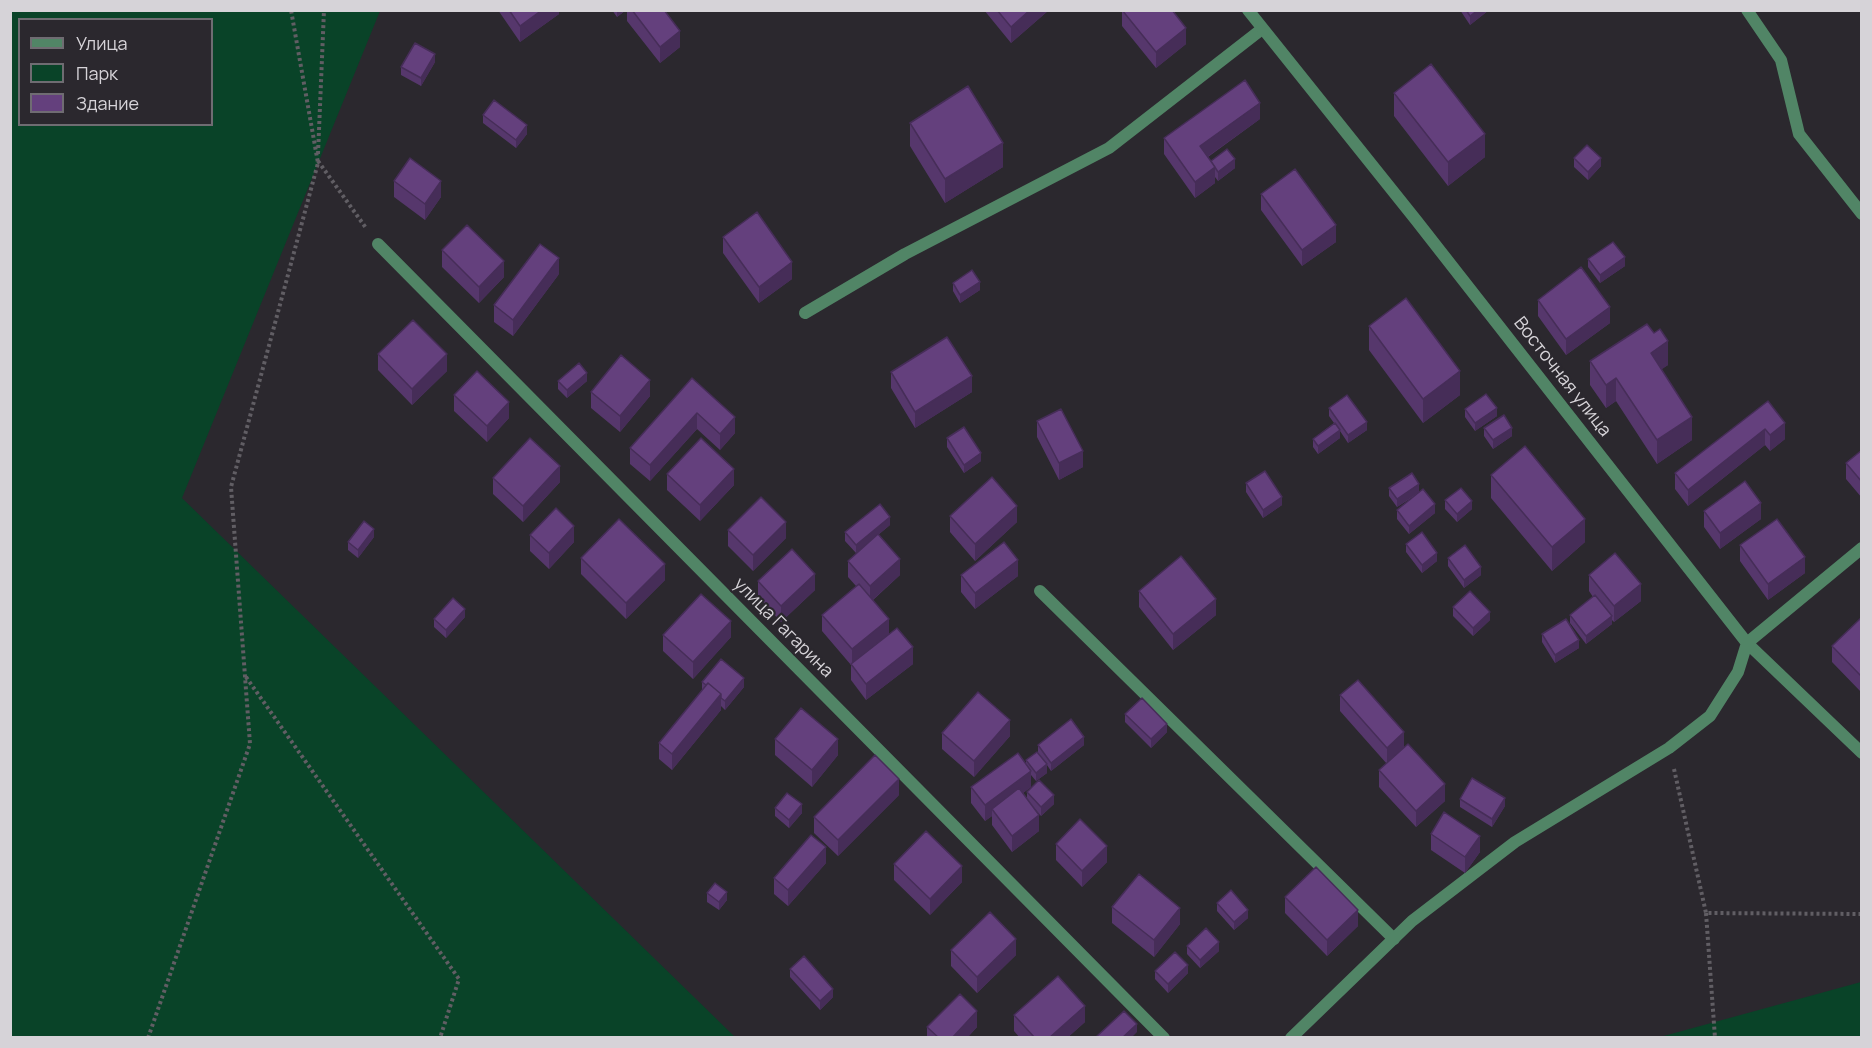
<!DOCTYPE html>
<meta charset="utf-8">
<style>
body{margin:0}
#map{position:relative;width:1872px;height:1048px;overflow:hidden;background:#2b282e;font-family:Manrope,sans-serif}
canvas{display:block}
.frame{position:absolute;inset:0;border:12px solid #d6d3d8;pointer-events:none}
.legend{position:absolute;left:18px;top:18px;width:195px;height:108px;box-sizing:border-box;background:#2b282e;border:2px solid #6f6c72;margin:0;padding:8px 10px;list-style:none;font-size:18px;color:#d6d3d8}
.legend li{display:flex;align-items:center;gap:12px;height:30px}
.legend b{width:30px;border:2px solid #6f6c72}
</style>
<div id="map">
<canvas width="1872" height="1048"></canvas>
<div class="frame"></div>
<ul class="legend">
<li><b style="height:8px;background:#518566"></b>Улица</li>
<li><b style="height:16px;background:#094328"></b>Парк</li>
<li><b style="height:16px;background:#64407d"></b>Здание</li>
</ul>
</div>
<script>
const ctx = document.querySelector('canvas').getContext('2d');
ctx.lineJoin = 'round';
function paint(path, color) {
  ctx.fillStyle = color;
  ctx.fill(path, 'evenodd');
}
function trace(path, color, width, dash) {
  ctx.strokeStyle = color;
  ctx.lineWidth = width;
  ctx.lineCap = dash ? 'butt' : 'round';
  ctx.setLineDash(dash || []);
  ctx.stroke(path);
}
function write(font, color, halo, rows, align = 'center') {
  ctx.font = font + ' Manrope,sans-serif';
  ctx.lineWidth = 4.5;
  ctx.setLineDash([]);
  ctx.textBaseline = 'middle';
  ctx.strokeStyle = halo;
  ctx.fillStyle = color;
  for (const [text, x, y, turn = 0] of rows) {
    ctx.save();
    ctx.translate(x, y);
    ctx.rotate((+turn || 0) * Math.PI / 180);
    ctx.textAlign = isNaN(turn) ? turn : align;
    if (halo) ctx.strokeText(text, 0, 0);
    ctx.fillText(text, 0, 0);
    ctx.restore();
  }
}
paint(new Path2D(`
 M 10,11 L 380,11 L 182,498 L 735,1037 L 11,1037 ZM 20,20 L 212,20 L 212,124 L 20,124 Z
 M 1861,982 L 1861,1037 L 1660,1037 Z`), '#094328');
trace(new Path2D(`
 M 318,154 L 324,10
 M 318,161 L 366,228
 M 246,677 L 459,979 L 440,1038
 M 1674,769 L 1706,913 L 1862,914
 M 1706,913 L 1715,1038
 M 148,1038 L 250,744 L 231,487 L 318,163 L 291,10`), '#615e64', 4, [3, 3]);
trace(new Path2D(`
 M 1747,10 L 1781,60 L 1799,134 L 1862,214
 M 805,313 L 905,254 L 1109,148 L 1262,29
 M 1040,591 L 1394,939`), '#518566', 12);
trace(new Path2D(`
 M 1248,10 L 1416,220 L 1747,643 L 1862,753
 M 378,244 L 1164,1038
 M 1291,1038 L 1412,921 L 1515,842 L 1669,748 L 1710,716 L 1738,672 L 1747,643 L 1862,548`), '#518566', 12);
paint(new Path2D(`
 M 498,10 L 559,10 L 559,14 L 520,42 Z
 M 612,10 L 626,10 L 617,17 Z
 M 627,10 L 664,10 L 680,47 L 660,63 L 627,21 Z
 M 984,10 L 1049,10 L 1011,43 Z
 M 1122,10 L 1186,44 L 1156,68 L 1122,26 Z
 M 1460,10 L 1489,10 L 1470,25 Z
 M 435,62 L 421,86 L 401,75 L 401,67 Z
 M 1394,93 L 1485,157 L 1448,186 L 1394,116 Z
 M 483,115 L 527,134 L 516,148 L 483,123 Z
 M 1260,119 L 1208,157 L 1211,161 L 1235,168 L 1218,181 L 1215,177 L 1215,183 L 1195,198 L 1164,154 L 1164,138 Z
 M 910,123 L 1003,167 L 945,203 L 910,146 Z
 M 1574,158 L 1601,166 L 1588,180 L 1574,167 Z
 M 394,181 L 441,197 L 425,220 L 394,197 Z
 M 1261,194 L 1336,242 L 1302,266 L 1261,210 Z
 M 723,237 L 792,279 L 759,303 L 723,253 Z
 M 442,250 L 504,277 L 479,303 L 442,267 Z
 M 1588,259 L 1625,266 L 1600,283 L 1588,267 Z
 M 559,274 L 513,336 L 494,322 L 494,305 Z
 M 953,283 L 980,290 L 960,303 L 953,291 Z
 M 1538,300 L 1610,323 L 1566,355 L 1538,316 Z
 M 1369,326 L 1460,395 L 1423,423 L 1369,350 Z
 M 378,354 L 447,371 L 412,405 L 378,370 Z
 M 1590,361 L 1668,365 L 1661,369 L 1692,440 L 1657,464 L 1616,401 L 1606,408 L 1590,385 Z
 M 891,372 L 972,392 L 915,428 L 891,388 Z
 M 692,378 L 735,433 L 720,450 L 697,429 L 650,481 L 630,464 L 630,448 Z
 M 558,381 L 587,381 L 567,398 L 558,389 Z
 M 591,392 L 650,396 L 620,432 L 591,408 Z
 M 454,395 L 509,418 L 487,442 L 454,411 Z
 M 1768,401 L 1785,439 L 1770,451 L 1765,445 L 1688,506 L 1675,489 L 1675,473 Z
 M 1329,408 L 1367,430 L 1348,443 L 1340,431 L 1340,438 L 1318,454 L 1313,447 L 1313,439 L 1334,423 L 1329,416 Z
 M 1465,409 L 1497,416 L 1475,431 L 1465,417 Z
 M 1037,421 L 1083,467 L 1059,480 L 1037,437 Z
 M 1484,428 L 1512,436 L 1493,449 L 1484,436 Z
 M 947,438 L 981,461 L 964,473 L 947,447 Z
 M 1862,450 L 1862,498 L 1846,479 L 1846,463 Z
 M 667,474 L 734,485 L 700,521 L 667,490 Z
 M 1491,475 L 1585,542 L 1552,571 L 1491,498 Z
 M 493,478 L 560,482 L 523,522 L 493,494 Z
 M 1246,483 L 1282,505 L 1263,518 L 1246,492 Z
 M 1389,488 L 1419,492 L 1435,513 L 1409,534 L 1397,519 L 1397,510 L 1416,495 L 1397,507 L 1389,496 Z
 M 1445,500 L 1472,509 L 1457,522 L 1445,509 Z
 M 1704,511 L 1761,519 L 1720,549 L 1704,527 Z
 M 950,516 L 1017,522 L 975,561 L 950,532 Z
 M 890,525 L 878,535 L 900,575 L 873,600 L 889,634 L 913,664 L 866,700 L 851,680 L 851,665 L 822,631 L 822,615 L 856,586 L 848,577 L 848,561 L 867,544 L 856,553 L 845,541 L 845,532 Z
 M 728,530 L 786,538 L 753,571 L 728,546 Z
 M 530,535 L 574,542 L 549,569 L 530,551 Z
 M 374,537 L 358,558 L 348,550 L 348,542 Z
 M 1406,544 L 1437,561 L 1422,573 L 1406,552 Z
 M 1740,545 L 1805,573 L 1768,600 L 1740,561 Z
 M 581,558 L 665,580 L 626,619 L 581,574 Z
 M 1448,558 L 1481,575 L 1464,588 L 1448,566 Z
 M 961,575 L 1018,576 L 975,609 L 961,592 Z
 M 1589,575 L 1641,601 L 1614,622 L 1612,620 L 1612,624 L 1586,644 L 1570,623 L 1570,615 L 1593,597 L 1589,591 Z
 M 758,581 L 815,590 L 781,622 L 758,597 Z
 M 1139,591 L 1216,615 L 1173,650 L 1139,607 Z
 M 1453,607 L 1490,620 L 1473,636 L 1453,616 Z
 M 465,617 L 446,638 L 434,627 L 434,619 Z
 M 1862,617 L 1862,692 L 1861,692 L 1832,662 L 1832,646 Z
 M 1542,634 L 1579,648 L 1555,663 L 1542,642 Z
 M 663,635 L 731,637 L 693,679 L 663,651 Z
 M 702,682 L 744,687 L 725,710 L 721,706 L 721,710 L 672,770 L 659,759 L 659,743 L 702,690 Z
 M 1340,695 L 1404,747 L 1445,801 L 1416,827 L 1379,787 L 1379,770 L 1387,764 L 1340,711 Z
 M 1125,714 L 1167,732 L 1151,748 L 1125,722 Z
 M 942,733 L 1010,736 L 974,777 L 942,749 Z
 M 775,739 L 838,755 L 812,787 L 775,755 Z
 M 1038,745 L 1084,745 L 1051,771 L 1047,765 L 1047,773 L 1036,781 L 1031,775 L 1031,787 L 1023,793 L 1027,798 L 1027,792 L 1054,804 L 1041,816 L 1034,808 L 1039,831 L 1012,852 L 992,825 L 992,816 L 985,821 L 971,803 L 971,787 L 1026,764 L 1026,760 L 1038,752 Z
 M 899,795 L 838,856 L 814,833 L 814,817 Z
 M 1460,799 L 1505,806 L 1492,827 L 1460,807 Z
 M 775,808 L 802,813 L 789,828 L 775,816 Z
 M 1431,834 L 1480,852 L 1465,873 L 1431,850 Z
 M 1056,844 L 1107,862 L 1082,887 L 1056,860 Z
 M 826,863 L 788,906 L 774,894 L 774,878 Z
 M 894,864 L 962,882 L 930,915 L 894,880 Z
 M 707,893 L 727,900 L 719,910 L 707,902 Z
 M 1285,897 L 1358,926 L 1327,956 L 1285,913 Z
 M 1217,903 L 1248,918 L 1234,930 L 1217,911 Z
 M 1112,907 L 1180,924 L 1154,957 L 1112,923 Z
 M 1187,946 L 1219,951 L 1200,968 L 1187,954 Z
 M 951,950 L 1016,955 L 977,993 L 951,966 Z
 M 790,969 L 833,997 L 820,1010 L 790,977 Z
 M 1155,971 L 1188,973 L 1168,993 L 1155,979 Z
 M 1014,1015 L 1085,1022 L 1067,1038 L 1020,1038 L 1014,1031 Z
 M 927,1027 L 977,1027 L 967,1038 L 927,1038 Z`), '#56376c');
paint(new Path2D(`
 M 542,10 L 559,10 L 559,14 L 520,42 L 520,26 Z
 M 617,10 L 626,10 L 617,17 Z
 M 1030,10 L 1049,10 L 1011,43 L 1011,27 Z
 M 1478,10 L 1489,10 L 1470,25 L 1470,16 Z
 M 1186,28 L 1186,44 L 1156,68 L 1156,52 Z
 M 680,31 L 680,47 L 660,63 L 660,47 Z
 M 435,54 L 435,62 L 421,86 L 421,78 Z
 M 1260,103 L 1260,119 L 1200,162 L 1200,146 Z
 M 527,125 L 527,134 L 516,148 L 516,140 Z
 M 1485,134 L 1485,157 L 1448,186 L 1448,162 Z
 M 1003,143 L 1003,167 L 945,203 L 945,179 Z
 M 1601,158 L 1601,166 L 1588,180 L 1588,172 Z
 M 1235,159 L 1235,168 L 1218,181 L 1218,172 Z
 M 1215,167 L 1215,183 L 1195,198 L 1195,182 Z
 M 441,181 L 441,197 L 425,220 L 425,204 Z
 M 1336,225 L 1336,242 L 1302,266 L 1302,250 Z
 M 1625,257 L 1625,266 L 1600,283 L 1600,275 Z
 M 559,258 L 559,274 L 513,336 L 513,320 Z
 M 504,261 L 504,277 L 479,303 L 479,287 Z
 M 792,262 L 792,279 L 759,303 L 759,287 Z
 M 980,282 L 980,290 L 960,303 L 960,295 Z
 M 1610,307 L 1610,323 L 1566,355 L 1566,339 Z
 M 1668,341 L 1668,365 L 1651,377 L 1651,353 Z
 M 447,354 L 447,371 L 412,405 L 412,389 Z
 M 1460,371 L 1460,395 L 1423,423 L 1423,399 Z
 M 587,373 L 587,381 L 567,398 L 567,390 Z
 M 972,376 L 972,392 L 915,428 L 915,412 Z
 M 1616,378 L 1616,401 L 1606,408 L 1606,385 Z
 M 650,380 L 650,396 L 620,432 L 620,416 Z
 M 509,402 L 509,418 L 487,442 L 487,426 Z
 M 1497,408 L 1497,416 L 1475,431 L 1475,423 Z
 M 697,413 L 697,429 L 650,481 L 650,465 Z
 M 735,417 L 735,433 L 720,450 L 720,434 Z
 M 1692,417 L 1692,440 L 1657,464 L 1657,440 Z
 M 1367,422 L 1367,430 L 1348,443 L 1348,435 Z
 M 1785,423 L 1785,439 L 1770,451 L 1770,435 Z
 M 1512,428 L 1512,436 L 1493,449 L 1493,440 Z
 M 1765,429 L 1765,445 L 1688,506 L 1688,490 Z
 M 1340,430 L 1340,438 L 1318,454 L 1318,446 Z
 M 1083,451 L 1083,467 L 1059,480 L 1059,463 Z
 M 981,453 L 981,461 L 964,473 L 964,465 Z
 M 560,466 L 560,482 L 523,522 L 523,506 Z
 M 734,469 L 734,485 L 700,521 L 700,505 Z
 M 1419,484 L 1419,492 L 1397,507 L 1397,499 Z
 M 1282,497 L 1282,505 L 1263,518 L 1263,510 Z
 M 1472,501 L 1472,509 L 1457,522 L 1457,514 Z
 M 1761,503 L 1761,519 L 1720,549 L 1720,533 Z
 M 1435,504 L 1435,513 L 1409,534 L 1409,526 Z
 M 1017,506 L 1017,522 L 975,561 L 975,544 Z
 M 890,517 L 890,525 L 856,553 L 856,545 Z
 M 1585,519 L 1585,542 L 1552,571 L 1552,547 Z
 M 786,522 L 786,538 L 753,571 L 753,555 Z
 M 574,526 L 574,542 L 549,569 L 549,553 Z
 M 374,529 L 374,537 L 358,558 L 358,550 Z
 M 1437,553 L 1437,561 L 1422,573 L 1422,565 Z
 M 1805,557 L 1805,573 L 1768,600 L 1768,584 Z
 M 900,559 L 900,575 L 870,602 L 870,586 Z
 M 1018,560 L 1018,576 L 975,609 L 975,593 Z
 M 665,564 L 665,580 L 626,619 L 626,603 Z
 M 1481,567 L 1481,575 L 1464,588 L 1464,580 Z
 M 815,574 L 815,590 L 781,622 L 781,606 Z
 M 1641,584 L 1641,601 L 1614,622 L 1614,606 Z
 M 1216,599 L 1216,615 L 1173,650 L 1173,634 Z
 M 465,609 L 465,617 L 446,638 L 446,630 Z
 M 1490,612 L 1490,620 L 1473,636 L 1473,628 Z
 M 1612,616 L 1612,624 L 1586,644 L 1586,636 Z
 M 889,619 L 889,635 L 852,666 L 852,649 Z
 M 731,621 L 731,637 L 693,679 L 693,662 Z
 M 1579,640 L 1579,648 L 1555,663 L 1555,655 Z
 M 913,647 L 913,664 L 866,700 L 866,684 Z
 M 744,678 L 744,687 L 725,710 L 725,701 Z
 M 721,694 L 721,710 L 672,770 L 672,754 Z
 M 1010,720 L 1010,736 L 974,777 L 974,761 Z
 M 1167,724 L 1167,732 L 1151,748 L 1151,739 Z
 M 1404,732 L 1404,748 L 1387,764 L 1387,748 Z
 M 1084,737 L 1084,745 L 1051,771 L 1051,763 Z
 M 838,739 L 838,755 L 812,787 L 812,770 Z
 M 1047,764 L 1047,773 L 1036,781 L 1036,773 Z
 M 1031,771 L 1031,787 L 995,814 L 992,809 L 992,816 L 985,821 L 985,805 Z
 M 899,779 L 899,795 L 838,856 L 838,840 Z
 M 1445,784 L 1445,801 L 1416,827 L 1416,811 Z
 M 1054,795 L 1054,804 L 1041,816 L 1041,807 Z
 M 1505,798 L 1505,806 L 1492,827 L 1492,819 Z
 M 802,804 L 802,813 L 789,828 L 789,820 Z
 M 1039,815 L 1039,831 L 1012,852 L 1012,836 Z
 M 1480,836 L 1480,852 L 1465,873 L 1465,857 Z
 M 1107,846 L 1107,862 L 1082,887 L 1082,871 Z
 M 826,847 L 826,863 L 788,906 L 788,890 Z
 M 962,866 L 962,882 L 930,915 L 930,899 Z
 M 727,892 L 727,900 L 719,910 L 719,902 Z
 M 1180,908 L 1180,924 L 1154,957 L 1154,940 Z
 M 1248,910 L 1248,918 L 1234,930 L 1234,922 Z
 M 1358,910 L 1358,926 L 1327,956 L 1327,940 Z
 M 1016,939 L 1016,955 L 977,993 L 977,977 Z
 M 1219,942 L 1219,951 L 1200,968 L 1200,960 Z
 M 1188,965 L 1188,973 L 1168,993 L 1168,984 Z
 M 833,989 L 833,997 L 820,1010 L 820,1001 Z
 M 1085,1006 L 1085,1022 L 1067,1038 L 1049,1038 Z
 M 977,1011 L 977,1027 L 967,1038 L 952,1038 Z
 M 1137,1024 L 1137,1032 L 1131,1038 L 1122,1038 Z`), '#462d58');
const building = new Path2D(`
 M 509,10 L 542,10 L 520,26 Z
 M 632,10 L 664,10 L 680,31 L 660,47 Z
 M 997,10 L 1030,10 L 1011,27 Z
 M 1122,10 L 1172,10 L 1186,28 L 1156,52 Z
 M 1466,10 L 1478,10 L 1470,16 Z
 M 415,43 L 435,54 L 421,78 L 401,67 Z
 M 1431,64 L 1485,134 L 1448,162 L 1394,93 Z
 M 1245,80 L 1260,103 L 1200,146 L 1215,167 L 1195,182 L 1164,138 Z
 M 968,86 L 1003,143 L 945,179 L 910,123 Z
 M 494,100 L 527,125 L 516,140 L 483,115 Z
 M 1587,145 L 1601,158 L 1588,172 L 1574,158 Z
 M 1227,149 L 1235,159 L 1218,172 L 1211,161 Z
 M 410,158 L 441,181 L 425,204 L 394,181 Z
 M 1295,169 L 1336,225 L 1302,250 L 1261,194 Z
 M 757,212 L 792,262 L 759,287 L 723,237 Z
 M 467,225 L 504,261 L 479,287 L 442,250 Z
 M 1613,242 L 1625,257 L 1600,275 L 1588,259 Z
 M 540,244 L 559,258 L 513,320 L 494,305 Z
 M 1581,267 L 1610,307 L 1566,339 L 1538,300 Z
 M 972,270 L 980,282 L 960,295 L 953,283 Z
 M 1406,298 L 1460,371 L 1423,399 L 1369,326 Z
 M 413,320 L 447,354 L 412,389 L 378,354 Z
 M 1647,324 L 1654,333 L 1660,329 L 1668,341 L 1651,353 L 1692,417 L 1657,440 L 1616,378 L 1606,385 L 1590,361 Z
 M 947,337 L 972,376 L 915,412 L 891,372 Z
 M 621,355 L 650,380 L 620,416 L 591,392 Z
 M 579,363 L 587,373 L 567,390 L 558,381 Z
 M 477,371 L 509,402 L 487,426 L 454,395 Z
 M 692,378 L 735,417 L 720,434 L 697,413 L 650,465 L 630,448 Z
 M 1486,394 L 1497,408 L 1475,423 L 1465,409 Z
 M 1347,395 L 1367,422 L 1348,435 L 1329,408 Z
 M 1768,401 L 1785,423 L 1770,435 L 1765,429 L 1688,490 L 1675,473 Z
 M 1061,409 L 1083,451 L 1059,463 L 1037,421 Z
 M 1504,415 L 1512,428 L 1493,440 L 1484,428 Z
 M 1335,423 L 1340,430 L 1318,446 L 1313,439 Z
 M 964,427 L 981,453 L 964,465 L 947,438 Z
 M 530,438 L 560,466 L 523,506 L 493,478 Z
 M 701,438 L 734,469 L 700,505 L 667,474 Z
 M 1525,446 L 1585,519 L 1552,547 L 1491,475 Z
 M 1862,450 L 1862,482 L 1846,463 Z
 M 1265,471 L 1282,497 L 1263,510 L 1246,483 Z
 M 1412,473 L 1419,484 L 1397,499 L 1389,488 Z
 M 992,477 L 1017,506 L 975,544 L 950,516 Z
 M 1745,481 L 1761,503 L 1720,533 L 1704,511 Z
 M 1461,488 L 1472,501 L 1457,514 L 1445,500 Z
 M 1423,489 L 1435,504 L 1409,526 L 1397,510 Z
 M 761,497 L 786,522 L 753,555 L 728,530 Z
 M 880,504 L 890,517 L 856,545 L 845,532 Z
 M 556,508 L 574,526 L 549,553 L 530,535 Z
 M 619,519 L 665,564 L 626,603 L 581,558 Z
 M 1777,519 L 1805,557 L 1768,584 L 1740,545 Z
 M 364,521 L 374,529 L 358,550 L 348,542 Z
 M 1422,532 L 1437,553 L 1422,565 L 1406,544 Z
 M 878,534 L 900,559 L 870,586 L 848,561 Z
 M 1004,542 L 1018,560 L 975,593 L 961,575 Z
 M 1465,545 L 1481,567 L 1464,580 L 1448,558 Z
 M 792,549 L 815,574 L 781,606 L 758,581 Z
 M 1615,553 L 1641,584 L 1614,606 L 1589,575 Z
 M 1181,556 L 1216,599 L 1173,634 L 1139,591 Z
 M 859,584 L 889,619 L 852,649 L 822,615 Z
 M 1470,591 L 1490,612 L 1473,628 L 1453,607 Z
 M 701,594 L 731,621 L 693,662 L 663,635 Z
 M 1595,595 L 1612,616 L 1586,636 L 1570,615 Z
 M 453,598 L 465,609 L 446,630 L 434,619 Z
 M 1862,617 L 1862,676 L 1861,676 L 1832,646 Z
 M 1566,619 L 1579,640 L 1555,655 L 1542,634 Z
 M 897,628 L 913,647 L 866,684 L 851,664 Z
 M 721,659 L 744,678 L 725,701 L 721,698 L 721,694 L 708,683 L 706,685 L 702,682 Z
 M 1358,680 L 1404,732 L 1387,748 L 1340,695 Z
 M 708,683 L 721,694 L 672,754 L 659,743 Z
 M 978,692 L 1010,720 L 974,761 L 942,733 Z
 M 1142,698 L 1167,724 L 1151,739 L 1125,714 Z
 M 801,708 L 838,739 L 812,770 L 775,739 Z
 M 1071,719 L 1084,737 L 1051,763 L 1038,745 Z
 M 1408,744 L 1445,784 L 1416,811 L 1379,770 Z
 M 1037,752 L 1047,764 L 1036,773 L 1026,760 Z
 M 1018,753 L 1031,771 L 985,805 L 971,787 Z
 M 875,755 L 899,779 L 838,840 L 814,817 Z
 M 1472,778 L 1505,798 L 1492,819 L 1460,799 Z
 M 1039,780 L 1054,795 L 1041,807 L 1027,792 Z
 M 1019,788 L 1039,815 L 1012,836 L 992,809 Z
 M 787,793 L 802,804 L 789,820 L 775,808 Z
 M 1444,812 L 1480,836 L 1465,857 L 1431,834 Z
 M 1080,819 L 1107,846 L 1082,871 L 1056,844 Z
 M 926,831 L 962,866 L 930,899 L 894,864 Z
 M 811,835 L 826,847 L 788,890 L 774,878 Z
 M 1316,867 L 1358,910 L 1327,940 L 1285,897 Z
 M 1139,874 L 1180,908 L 1154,940 L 1112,907 Z
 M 715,883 L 727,892 L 719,902 L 707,893 Z
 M 1231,890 L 1248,910 L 1234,922 L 1217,903 Z
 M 990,912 L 1016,939 L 977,977 L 951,950 Z
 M 1206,928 L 1219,942 L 1200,960 L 1187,946 Z
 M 1175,952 L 1188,965 L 1168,984 L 1155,971 Z
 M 804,956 L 833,989 L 820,1001 L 790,969 Z
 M 1058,976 L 1085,1006 L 1049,1038 L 1035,1038 L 1014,1015 Z
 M 960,994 L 977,1011 L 952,1038 L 939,1038 L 927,1027 Z
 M 1124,1011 L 1137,1024 L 1122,1038 L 1096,1037 Z`);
paint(building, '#64407d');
trace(building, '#462d58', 1.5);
write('18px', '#d6d3d8', '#2b282e', [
 ["Восточная улица",1562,377,52],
 ["улица Гагарина",783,628,45]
]);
</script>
